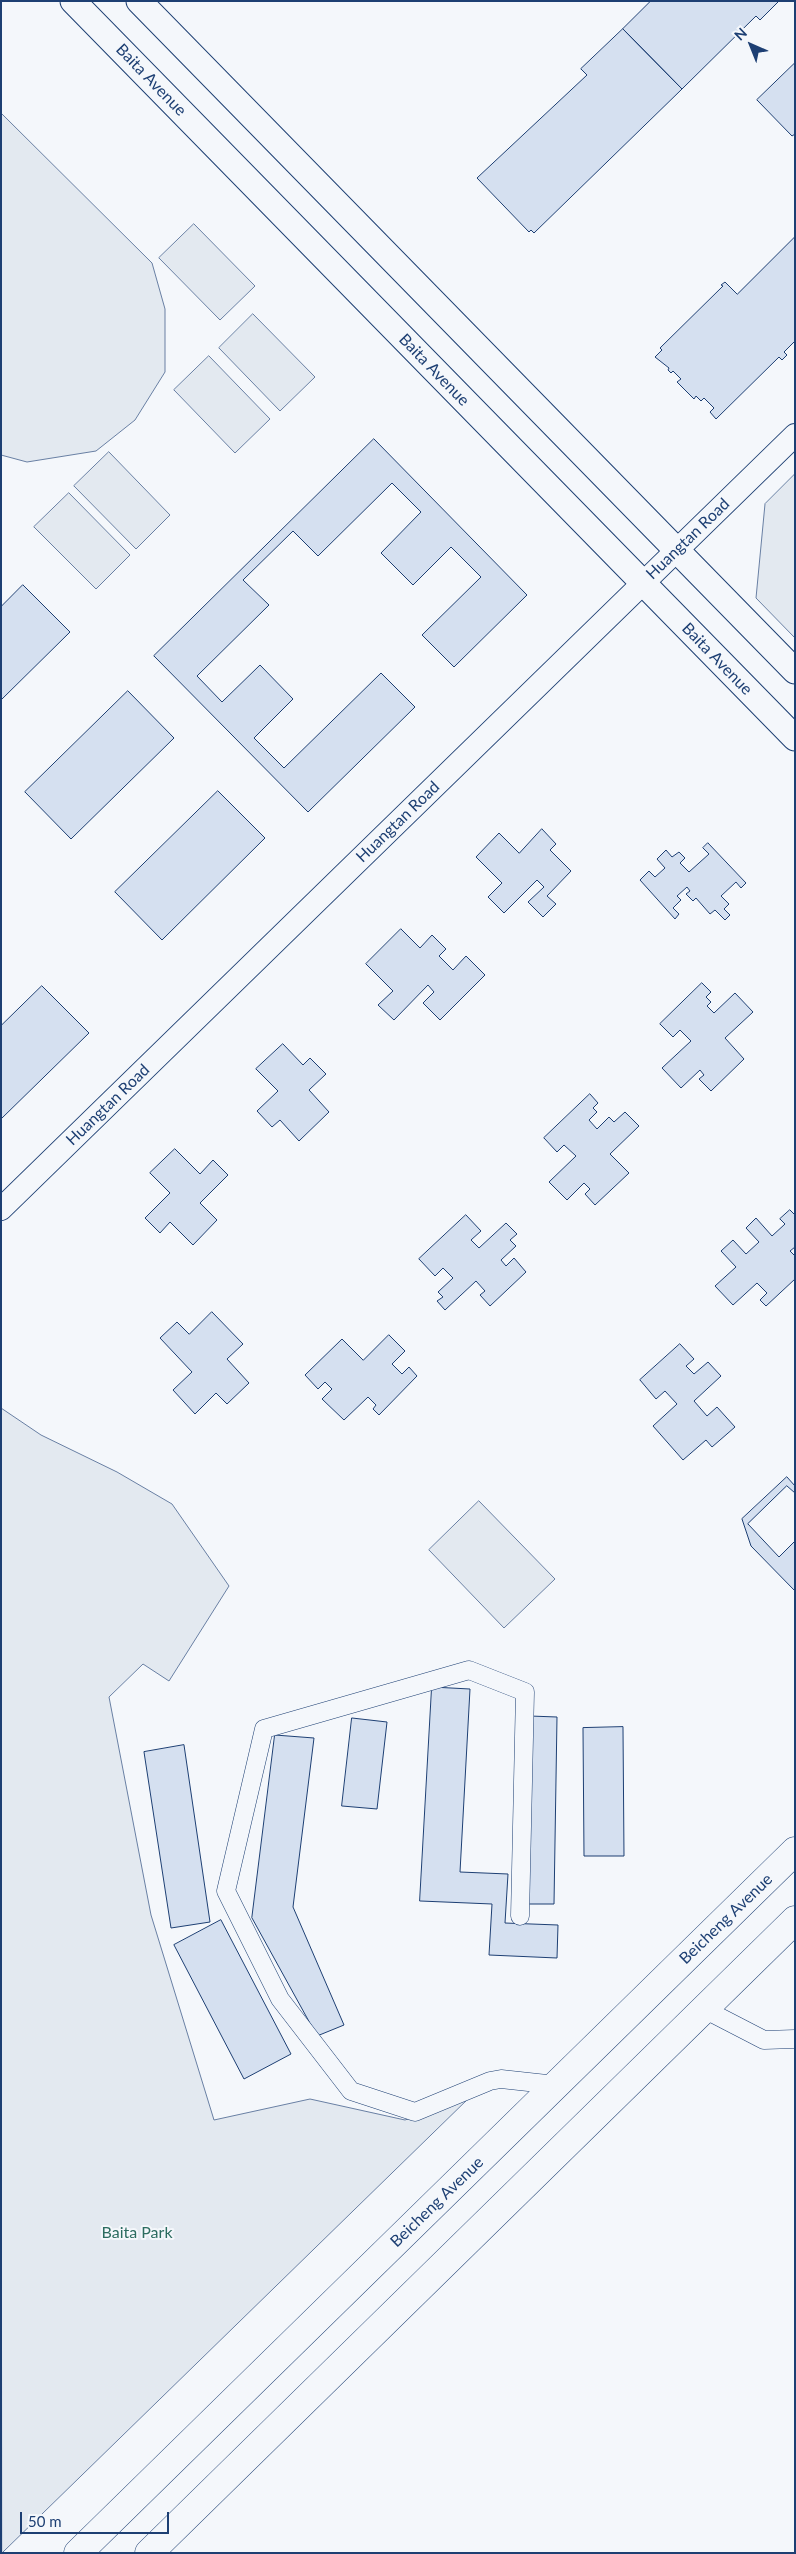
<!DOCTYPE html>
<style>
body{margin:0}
#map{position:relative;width:796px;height:2554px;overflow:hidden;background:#f4f7fb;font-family:Lato,sans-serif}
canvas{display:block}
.frame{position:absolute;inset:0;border:2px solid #1d3f73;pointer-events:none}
.north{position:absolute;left:726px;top:20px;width:50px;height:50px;-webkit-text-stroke:4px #f4f7fb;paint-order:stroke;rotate:316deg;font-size:14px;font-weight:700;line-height:20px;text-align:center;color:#1d3f73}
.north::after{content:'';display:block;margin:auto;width:18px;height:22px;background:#1d3f73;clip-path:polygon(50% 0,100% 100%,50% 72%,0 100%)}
.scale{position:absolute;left:20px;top:2512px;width:149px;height:22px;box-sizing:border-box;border:2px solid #1d3f73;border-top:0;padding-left:6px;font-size:15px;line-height:18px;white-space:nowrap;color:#1d3f73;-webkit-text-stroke:4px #f4f7fb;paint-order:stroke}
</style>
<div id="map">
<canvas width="796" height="2554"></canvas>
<div class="frame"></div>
<div class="north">N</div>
<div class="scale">50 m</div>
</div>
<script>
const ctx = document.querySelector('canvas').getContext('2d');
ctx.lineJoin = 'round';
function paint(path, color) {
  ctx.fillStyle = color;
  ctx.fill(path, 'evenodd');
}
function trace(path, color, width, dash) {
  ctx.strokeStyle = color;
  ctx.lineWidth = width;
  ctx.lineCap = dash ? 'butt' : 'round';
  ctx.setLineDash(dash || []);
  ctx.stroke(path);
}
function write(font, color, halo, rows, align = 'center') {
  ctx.font = font + ' Lato,sans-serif';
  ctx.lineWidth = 4;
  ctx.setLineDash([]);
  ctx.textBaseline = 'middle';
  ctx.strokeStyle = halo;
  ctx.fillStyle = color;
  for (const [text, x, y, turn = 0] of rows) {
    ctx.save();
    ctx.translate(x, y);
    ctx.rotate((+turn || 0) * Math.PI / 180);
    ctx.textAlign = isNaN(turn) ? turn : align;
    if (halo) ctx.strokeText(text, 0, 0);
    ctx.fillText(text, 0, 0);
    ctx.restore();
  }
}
const green = new Path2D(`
 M 1,113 L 152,263 L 165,309 L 165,372 L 135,420 L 96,451 L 27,462 L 1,455 Z
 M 194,224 L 255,286 L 220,320 L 159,258 Z
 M 253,314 L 315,377 L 280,411 L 219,348 Z
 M 209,356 L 270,419 L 235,453 L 174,390 Z
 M 109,452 L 170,515 L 136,549 L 74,486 Z
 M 795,474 L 795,638 L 756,598 L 765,504 Z
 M 69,493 L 130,555 L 96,589 L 34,527 Z
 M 1,1408 L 41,1435 L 117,1472 L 172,1504 L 229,1586 L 169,1681 L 143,1664 L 109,1697 L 151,1915 L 214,2120 L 310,2099 L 405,2120 L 471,2096 L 2,2553 Z
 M 479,1501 L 555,1579 L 504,1628 L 429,1550 Z`);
paint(green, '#e3e9f0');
trace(green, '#687fa3', 1);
const building = new Path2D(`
 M 651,1 L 779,1 L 760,20 L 756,16 L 682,89 L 623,29 Z
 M 623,29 L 682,89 L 534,233 L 531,230 L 529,232 L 477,178 L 587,75 L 581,69 Z
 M 795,63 L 795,134 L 792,136 L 757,100 Z
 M 795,237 L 795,341 L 784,352 L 787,355 L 782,360 L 779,357 L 716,419 L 710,412 L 714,408 L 704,398 L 701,401 L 696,396 L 694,399 L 677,382 L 681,379 L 673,371 L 671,373 L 668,370 L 669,368 L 655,357 L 662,350 L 660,348 L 723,286 L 721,285 L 725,282 L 737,294 Z
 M 374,439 L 527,595 L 454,667 L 422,635 L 481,577 L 451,547 L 413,585 L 381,553 L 421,512 L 392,483 L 318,556 L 293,531 L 243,580 L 269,605 L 197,676 L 222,702 L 260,665 L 293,699 L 254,738 L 284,768 L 381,673 L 415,707 L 308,812 L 154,656 Z
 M 23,585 L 70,632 L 1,700 L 1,607 Z
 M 128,691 L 174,738 L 71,839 L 25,792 Z
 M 218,791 L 265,838 L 162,940 L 115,892 Z
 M 542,829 L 556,844 L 550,850 L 571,871 L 547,896 L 556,904 L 543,917 L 528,902 L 544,887 L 537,880 L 504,913 L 488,897 L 502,883 L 476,857 L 499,833 L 519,853 Z
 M 708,843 L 746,883 L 741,888 L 736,882 L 721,896 L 729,904 L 724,909 L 730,915 L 725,920 L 715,910 L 710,914 L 696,898 L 693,901 L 686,894 L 690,891 L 687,887 L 677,896 L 681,900 L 673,908 L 679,914 L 675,919 L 640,880 L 649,871 L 655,877 L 665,868 L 657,859 L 666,850 L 672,857 L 679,852 L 685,858 L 680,863 L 689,872 L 709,854 L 703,848 Z
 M 401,929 L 420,948 L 432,935 L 446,949 L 439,956 L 453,970 L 466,956 L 485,975 L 440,1020 L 423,1003 L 434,992 L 428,985 L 394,1020 L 378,1005 L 393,991 L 366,964 Z
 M 702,983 L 711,992 L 706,997 L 711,1002 L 707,1006 L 714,1013 L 735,993 L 753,1012 L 725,1038 L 744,1059 L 711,1091 L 699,1079 L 704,1075 L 700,1070 L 681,1088 L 662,1068 L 691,1041 L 680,1030 L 673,1037 L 660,1024 Z
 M 42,986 L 89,1033 L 1,1119 L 1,1026 Z
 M 283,1044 L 303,1065 L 310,1058 L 326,1074 L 309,1090 L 329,1112 L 299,1141 L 280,1120 L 272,1127 L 257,1111 L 278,1091 L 256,1069 Z
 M 590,1094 L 598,1103 L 593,1108 L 597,1112 L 589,1120 L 597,1129 L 609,1117 L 614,1122 L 625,1112 L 639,1126 L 610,1154 L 629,1173 L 595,1205 L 585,1194 L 590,1189 L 584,1183 L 567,1200 L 549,1182 L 576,1156 L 564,1145 L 557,1152 L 544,1138 Z
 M 175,1149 L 200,1174 L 213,1160 L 228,1175 L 200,1203 L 217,1220 L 193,1245 L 170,1222 L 160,1233 L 145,1218 L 170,1193 L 150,1173 Z
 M 790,1210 L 795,1215 L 795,1247 L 790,1251 L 795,1256 L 795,1279 L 766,1306 L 760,1300 L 767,1293 L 757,1283 L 733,1305 L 715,1286 L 736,1267 L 721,1251 L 733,1240 L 746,1254 L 759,1242 L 746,1228 L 756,1218 L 772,1236 L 785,1224 L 780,1219 Z
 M 466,1215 L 481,1231 L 471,1240 L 479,1248 L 506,1223 L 517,1234 L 510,1240 L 516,1246 L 501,1260 L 506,1266 L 514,1258 L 526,1272 L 490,1306 L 480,1295 L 485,1291 L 476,1281 L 445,1310 L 437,1301 L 443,1297 L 438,1292 L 453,1278 L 443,1268 L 435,1276 L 419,1259 Z
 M 212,1312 L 243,1344 L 227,1359 L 249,1383 L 227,1404 L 216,1393 L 195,1414 L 173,1390 L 192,1372 L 160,1338 L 177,1322 L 189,1334 Z
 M 389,1335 L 405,1351 L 392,1364 L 402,1374 L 409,1367 L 417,1376 L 379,1415 L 373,1409 L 376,1405 L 368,1397 L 344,1420 L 322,1399 L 332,1389 L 325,1382 L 318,1389 L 305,1375 L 342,1339 L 363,1360 Z
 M 680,1344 L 694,1359 L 686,1366 L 694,1374 L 708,1362 L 721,1376 L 694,1401 L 707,1416 L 717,1407 L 735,1427 L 712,1447 L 706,1440 L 683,1460 L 653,1426 L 677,1404 L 665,1391 L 656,1399 L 640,1380 Z
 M 787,1477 L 795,1486 L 795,1591 L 751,1546 L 742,1519 Z
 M 787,1486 L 795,1493 L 795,1541 L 779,1557 L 748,1524 Z
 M 432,1687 L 470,1689 L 460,1872 L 508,1874 L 505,1923 L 558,1925 L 557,1958 L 489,1955 L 492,1904 L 420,1901 Z
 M 530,1716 L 557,1717 L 554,1904 L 526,1904 Z
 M 352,1718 L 387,1722 L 377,1809 L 342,1806 Z
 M 623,1727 L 624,1856 L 584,1856 L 583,1728 Z
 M 275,1735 L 314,1738 L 293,1907 L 344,2025 L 317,2036 L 252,1918 Z
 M 184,1745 L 210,1922 L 171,1928 L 144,1752 Z
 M 221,1920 L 291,2054 L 244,2079 L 174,1945 Z`);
paint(building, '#d5e0f0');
trace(building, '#1d3f73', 1);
const minor = new Path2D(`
 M 520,1916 L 525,1692 L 469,1670 L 264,1729 L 226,1891 L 280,1999 L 351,2091 L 415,2112 L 490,2081 L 501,2079 L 556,2085
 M 704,2009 L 764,2040 L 795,2039`);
const tertiary = new Path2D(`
 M 1,1209 L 795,435`);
const secondary = new Path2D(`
 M 73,1 L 795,738
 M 139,1 L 795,671`);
const trunk = new Path2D(`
 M 78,2553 L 795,1851
 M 149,2553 L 795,1920`);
trace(minor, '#1d3f73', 19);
trace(tertiary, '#1d3f73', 24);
trace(secondary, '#1d3f73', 27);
trace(trunk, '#1d3f73', 29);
trace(minor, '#f4f7fb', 18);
trace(tertiary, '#f4f7fb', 22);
trace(secondary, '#f4f7fb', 25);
trace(trunk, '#f4f7fb', 28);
write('16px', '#1d3f73', '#f4f7fb', [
 ["Baita Avenue",151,80,46],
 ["Baita Avenue",434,370,46],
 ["Huangtan Road",688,539,-44],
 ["Baita Avenue",717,659,46],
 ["Huangtan Road",398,822,-44],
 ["Huangtan Road",108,1105,-44],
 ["Beicheng Avenue",726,1919,-44],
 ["Beicheng Avenue",437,2202,-44]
]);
write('16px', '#2c6c60', '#f4f7fb', [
 ["Baita Park",137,2233]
]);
</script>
